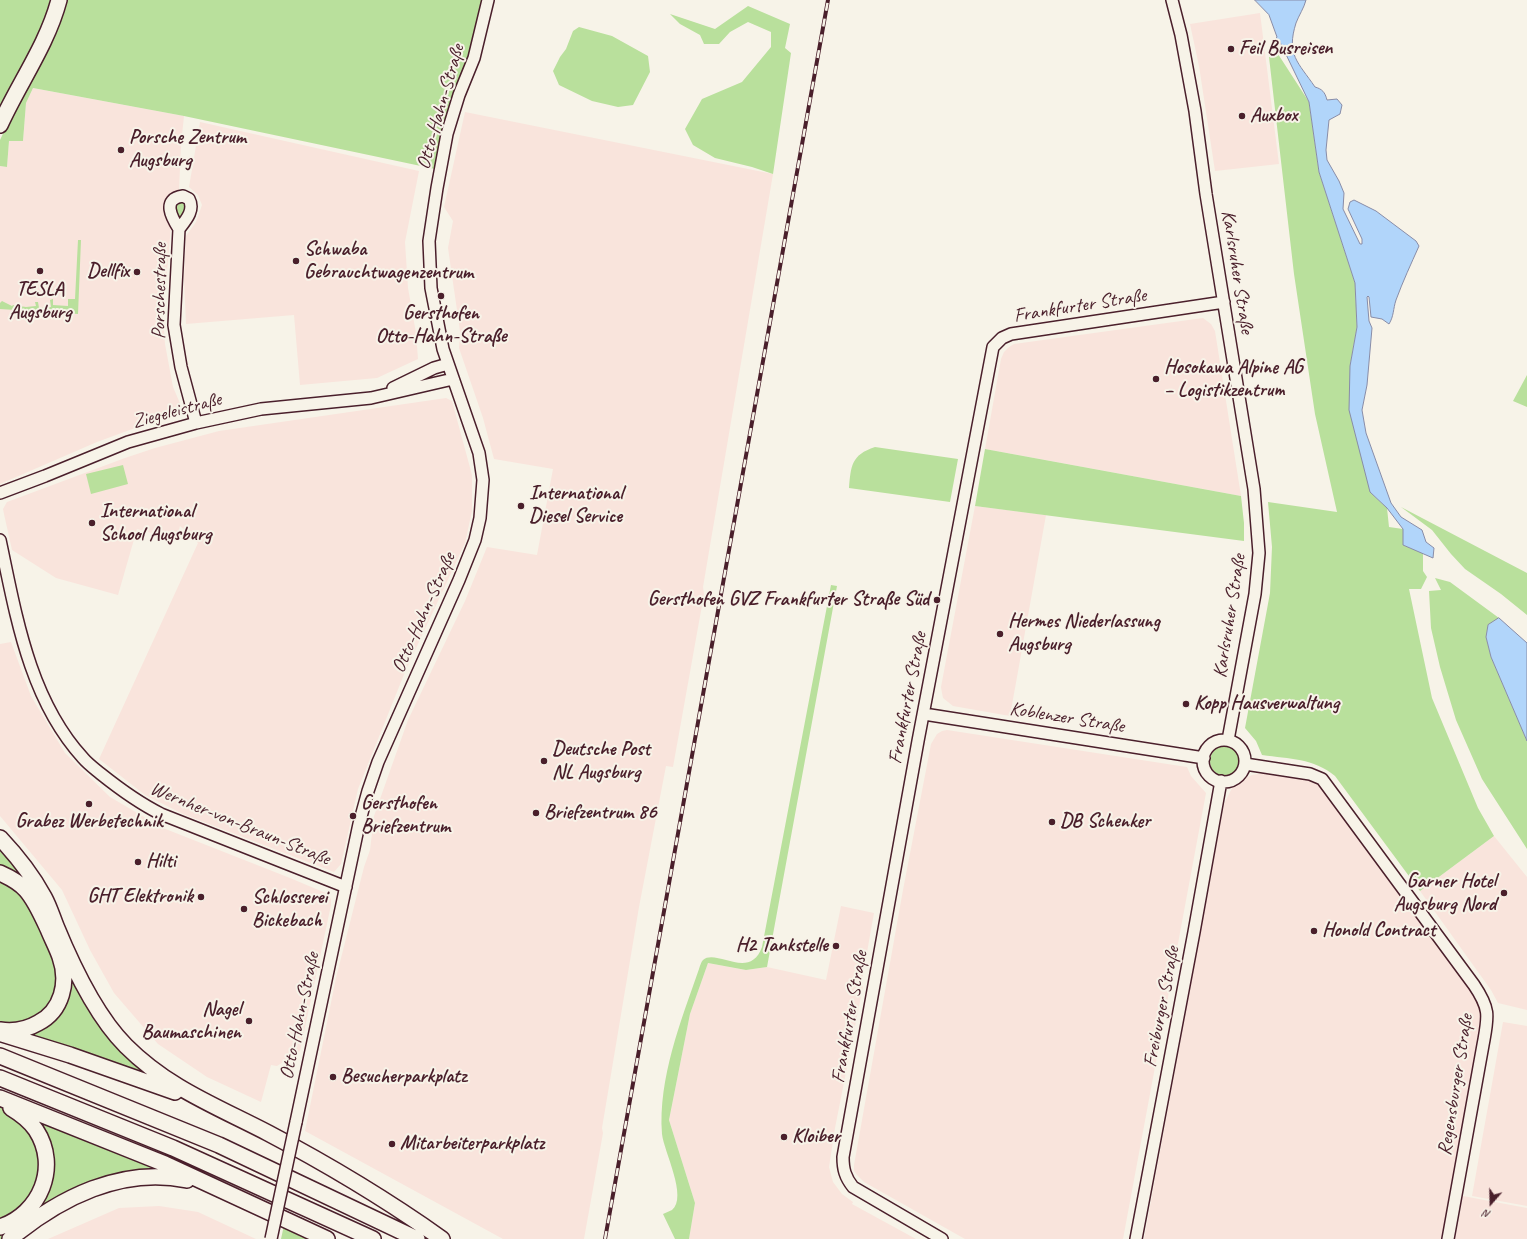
<!DOCTYPE html>
<meta charset="utf-8">
<style>
body{margin:0}
#map{position:relative;width:1527px;height:1239px;overflow:hidden;background:#f7f3e8;font-family:Caveat,sans-serif}
canvas{display:block}
.north{position:absolute;left:1471px;top:1183px;width:40px;height:40px;-webkit-text-stroke:3px #f7f3e8;paint-order:stroke;rotate:200deg;font-size:11px;font-weight:700;line-height:16px;text-align:center;color:#4a1f2b}
.north::after{content:'';display:block;margin:auto;width:14px;height:18px;background:#4a1f2b;clip-path:polygon(50% 0,100% 100%,50% 72%,0 100%)}
</style>
<div id="map">
<canvas width="1527" height="1239"></canvas>
<div class="north">N</div>
</div>
<script>
const ctx = document.querySelector('canvas').getContext('2d');
ctx.lineJoin = 'round';
function paint(path, color) {
  ctx.fillStyle = color;
  ctx.fill(path, 'evenodd');
}
function trace(path, color, width, dash) {
  ctx.strokeStyle = color;
  ctx.lineWidth = width;
  ctx.lineCap = dash ? 'butt' : 'round';
  ctx.setLineDash(dash || []);
  ctx.stroke(path);
}
function write(font, color, halo, rows, align = 'center') {
  ctx.font = font + ' Caveat,sans-serif';
  ctx.lineWidth = 4;
  ctx.setLineDash([]);
  ctx.textBaseline = 'middle';
  ctx.strokeStyle = halo;
  ctx.fillStyle = color;
  for (const [text, x, y, turn = 0] of rows) {
    ctx.save();
    ctx.translate(x, y);
    ctx.rotate((+turn || 0) * Math.PI / 180);
    ctx.textAlign = isNaN(turn) ? turn : align;
    if (halo) ctx.strokeText(text, 0, 0);
    ctx.fillText(text, 0, 0);
    ctx.restore();
  }
}
paint(new Path2D(`
 M 1260,13 L 1279,164 L 1215,171 L 1199,66 L 1190,24 Z
 M 33,88 L 184,116 L 181,145 L 179,190 L 168,197 L 164,212 L 171,226 L 163,317 L 165,344 L 173,387 L 182,408 L 176,413 L 97,442 L 0,484 L 0,166 L 7,167 L 9,141 L 23,141 L 26,103 Z
 M 465,112 L 773,174 L 703,587 L 704,594 L 673,767 L 666,766 L 639,907 L 602,1128 L 603,1133 L 584,1239 L 503,1239 L 305,1131 L 336,978 L 364,867 L 370,850 L 374,816 L 408,720 L 465,601 L 487,547 L 537,555 L 553,469 L 494,459 L 483,418 L 459,348 L 460,331 L 448,248 L 453,221 L 444,207 Z
 M 200,122 L 419,171 L 405,242 L 408,288 L 416,333 L 418,359 L 377,378 L 300,385 L 294,315 L 186,324 L 184,279 L 186,236 L 196,222 L 202,205 L 198,195 L 189,187 Z
 M 1203,318 L 1211,324 L 1215,331 L 1241,496 L 985,449 L 1001,359 L 1004,352 L 1009,347 L 1014,344 Z
 M 446,398 L 452,401 L 472,475 L 472,511 L 465,543 L 405,672 L 358,789 L 341,864 L 334,872 L 183,814 L 145,795 L 99,759 L 198,543 L 180,526 L 176,540 L 137,529 L 118,595 L 56,578 L 12,550 L 4,514 L 3,509 L 7,502 L 125,458 L 155,448 L 219,431 Z
 M 975,506 L 1046,515 L 1010,716 L 953,706 L 943,698 L 942,693 L 941,687 Z
 M 11,642 L 31,696 L 65,753 L 110,797 L 163,828 L 290,878 L 328,894 L 331,899 L 331,905 L 300,1051 L 277,1066 L 271,1065 L 261,1102 L 207,1077 L 158,1044 L 114,993 L 90,950 L 62,890 L 0,816 L 0,644 Z
 M 947,730 L 1187,767 L 1191,776 L 1206,793 L 1123,1239 L 965,1239 L 864,1182 L 858,1176 L 854,1171 L 854,1165 L 903,890 L 931,744 L 937,734 L 942,731 Z
 M 1264,773 L 1306,780 L 1315,782 L 1322,787 L 1478,1000 L 1483,1018 L 1443,1239 L 1144,1239 L 1224,804 L 1232,788 L 1237,782 L 1252,775 Z
 M 1494,836 L 1527,877 L 1527,1010 L 1498,1003 L 1491,990 L 1420,891 Z
 M 841,906 L 874,913 L 861,986 L 863,986 L 835,1128 L 829,1167 L 833,1182 L 842,1194 L 853,1202 L 852,1204 L 916,1239 L 689,1239 L 695,1203 L 669,1120 L 690,1014 L 708,963 L 746,970 L 767,967 L 826,980 Z
 M 1503,1022 L 1527,1026 L 1527,1206 L 1472,1196 Z
 M 1463,1196 L 1527,1208 L 1527,1239 L 1455,1239 Z
 M 159,1206 L 198,1212 L 256,1239 L 48,1239 L 119,1208 Z`), '#f9e4dc');
paint(new Path2D(`
 M 0,0 L 50,0 L 43,26 L 0,111 Z
 M 66,0 L 482,0 L 479,20 L 471,52 L 451,99 L 435,169 L 184,116 L 33,88 L 26,103 L 23,141 L 9,141 L 7,167 L 0,166 L 0,140 Z
 M 748,6 L 790,24 L 785,48 L 791,53 L 773,174 L 752,167 L 715,158 L 693,145 L 685,129 L 702,99 L 742,82 L 771,47 L 771,32 L 748,22 L 730,32 L 719,44 L 704,44 L 700,35 L 680,24 L 670,14 L 715,29 Z
 M 579,27 L 612,36 L 648,56 L 650,72 L 633,105 L 618,107 L 592,101 L 559,85 L 553,71 L 560,57 L 566,49 L 573,31 Z
 M 1278,54 L 1309,102 L 1319,172 L 1355,283 L 1357,327 L 1350,366 L 1370,492 L 1387,508 L 1389,527 L 1403,529 L 1403,545 L 1423,553 L 1423,571 L 1427,577 L 1421,589 L 1409,589 L 1432,698 L 1478,808 L 1494,836 L 1420,891 L 1335,776 C 1313,758 1290,759 1262,755 L 1256,741 L 1245,728 L 1270,593 L 1272,547 L 1268,502 L 1337,512 L 1315,414 L 1294,274 L 1269,57 Z
 M 184,201 L 187,206 L 183,215 L 179,217 C 175,215 174,207 176,203 Z
 M 78,240 L 81,240 L 78,314 L 0,309 L 0,303 L 2,301 L 12,306 L 13,305 L 26,307 L 36,306 L 35,302 L 38,302 L 39,308 L 51,307 L 50,300 L 53,299 L 53,305 L 68,306 L 68,299 L 75,299 Z
 M 1527,375 L 1527,407 L 1513,401 Z
 M 875,447 L 958,459 L 950,502 L 849,488 C 851,466 851,455 875,447 Z
 M 985,449 L 1241,496 L 1244,523 L 1244,541 L 975,506 Z
 M 123,465 L 128,484 L 91,494 L 86,474 Z
 M 1401,507 L 1527,573 L 1527,615 L 1501,594 L 1465,569 L 1451,554 L 1432,530 Z
 M 1435,578 L 1450,582 L 1499,618 L 1488,625 L 1486,637 L 1491,657 L 1527,741 L 1527,849 L 1482,779 L 1456,720 L 1440,667 L 1431,628 L 1429,591 L 1441,590 Z
 M 831,585 L 837,586 L 767,967 L 746,970 L 708,963 L 690,1014 L 669,1120 L 695,1203 L 689,1239 L 675,1239 L 663,1214 C 666,1213 669,1211 672,1210 C 688,1197 664,1152 662,1134 C 658,1078 681,1021 699,969 C 700,966 701,962 703,960 C 716,948 750,981 762,947 Z
 M1210 761a15 15 0 1 1 30 0a15 15 0 1 1-30 0Z
 M 0,847 L 28,878 L 73,967 L 153,1075 L 0,1025 Z
 M 0,1104 L 33,1127 L 45,1166 L 30,1204 L 0,1222 Z
 M 34,1119 L 163,1172 L 138,1173 L 5,1239 L 0,1239 L 0,1231 L 50,1176 Z
 M 284,1225 L 315,1239 L 281,1239 Z`), '#b9e09c');
const water = new Path2D(`
 M 1255,0 L 1306,0 C 1304,8 1299,15 1296,23 C 1286,55 1298,62 1315,87 C 1322,89 1325,92 1327,100 L 1337,99 L 1342,105 L 1340,114 L 1329,120 L 1326,150 L 1327,160 L 1339,181 L 1344,193 L 1343,209 L 1360,244 L 1362,244 L 1362,239 L 1348,209 L 1350,202 L 1354,200 L 1376,211 L 1416,241 L 1419,246 C 1411,264 1403,281 1396,300 C 1393,309 1394,316 1389,324 L 1382,319 L 1371,317 L 1369,297 L 1368,296 L 1367,297 L 1369,321 L 1372,328 L 1367,385 L 1362,410 L 1366,433 L 1391,503 L 1401,517 L 1422,530 L 1426,542 L 1434,548 L 1433,558 L 1403,545 L 1403,529 L 1387,508 L 1370,492 L 1349,410 L 1350,366 L 1357,327 L 1355,283 L 1319,172 L 1309,102 L 1279,40 L 1270,46 L 1277,37 L 1269,15 Z
 M 1499,618 L 1527,643 L 1527,741 L 1491,657 L 1486,637 L 1488,625 Z`);
paint(water, '#b1d5fa');
trace(water, '#888ca7', 1);
const minor = new Path2D(`
 M 1172,0 L 1181,35 L 1195,111 L 1206,194 L 1254,489 L 1259,553 L 1255,594 L 1228,740
 M 179,229 C 186,220 195,210 189,199 L 183,196 C 161,199 172,218 179,229 L 174,325 L 181,367 L 196,423
 M 393,388 L 434,368 L 448,364
 M 0,493 L 45,476 L 128,442 L 196,423 L 261,409 L 371,398 L 453,379
 M 0,540 C 16,615 29,699 83,758 C 88,764 95,769 101,774 C 121,790 139,803 161,814 L 346,887
 M 924,714 L 1204,758
 M1203 761a21 21 0 1 1 42 0a21 21 0 1 1-42 0Z
 M 1245,764 L 1310,774 L 1322,779 L 1474,985 C 1491,1010 1488,1017 1483,1045 L 1448,1239
 M 296,1122 L 359,824 L 368,791 L 378,762 L 459,580 L 475,540 L 480,518 L 483,480 L 479,453 L 443,349 L 431,288 L 429,241 L 437,188 L 447,134 L 459,95 L 474,58 L 488,0
 M 942,1239 L 853,1187 C 845,1177 843,1169 843,1157 L 918,741 L 993,347 L 1002,338 L 1011,334 L 1224,302
 M 1136,1239 L 1194,932 L 1221,781`);
const highway = new Path2D(`
 M 0,125 C 19,83 47,45 59,0
 M 0,838 C 17,856 32,875 44,897 C 49,906 52,916 56,926 C 72,965 96,1016 126,1046 C 168,1088 216,1106 268,1133 C 327,1164 387,1200 442,1239
 M 0,873 C 9,877 19,882 26,890 C 35,900 42,916 48,929 C 52,939 57,948 60,957 C 69,982 62,1011 38,1023 C 26,1030 14,1032 0,1030
 M 2,1034 L 70,1055 L 175,1092
 M 0,1056 L 219,1145 L 417,1239
 M 0,1078 L 173,1148 L 373,1239
 M 0,1098 L 165,1164 L 327,1239
 M 0,1227 C 40,1214 60,1167 36,1130 C 30,1121 21,1114 11,1108
 M 10,1239 C 59,1198 122,1166 187,1180`);
trace(minor, '#4a1f2b', 14);
trace(highway, '#4a1f2b', 18);
trace(minor, '#f7f3e8', 11);
trace(highway, '#f7f3e8', 15);
const rail = new Path2D(`
 M 605,1239 L 828,0`);
trace(rail, '#4a1f2b', 4);
trace(rail, '#f7f3e8', 2.5, [8]);
const minorBridge = new Path2D(`
 M 271,1239 L 296,1122`);
trace(minorBridge, '#4a1f2b', 14, []);
trace(minorBridge, '#f7f3e8', 11);
for (const [x, y, r, color] of [
 [1231,49,4,"#4a1f2b"],
 [1242,116,4,"#4a1f2b"],
 [121,150,4,"#4a1f2b"],
 [296,261,4,"#4a1f2b"],
 [40,271,4,"#4a1f2b"],
 [137,272,4,"#4a1f2b"],
 [441,296,4,"#4a1f2b"],
 [1156,379,4,"#4a1f2b"],
 [521,506,4,"#4a1f2b"],
 [92,523,4,"#4a1f2b"],
 [937,600,4,"#4a1f2b"],
 [1000,634,4,"#4a1f2b"],
 [1186,704,4,"#4a1f2b"],
 [544,761,4,"#4a1f2b"],
 [89,804,4,"#4a1f2b"],
 [536,813,4,"#4a1f2b"],
 [353,816,4,"#4a1f2b"],
 [1052,822,4,"#4a1f2b"],
 [138,862,4,"#4a1f2b"],
 [1504,893,4,"#4a1f2b"],
 [201,897,4,"#4a1f2b"],
 [244,909,4,"#4a1f2b"],
 [1314,931,4,"#4a1f2b"],
 [836,946,4,"#4a1f2b"],
 [249,1021,4,"#4a1f2b"],
 [333,1077,4,"#4a1f2b"],
 [784,1137,4,"#4a1f2b"],
 [392,1144,4,"#4a1f2b"]
]) {
  const dot = new Path2D();
  dot.arc(x, y, r, 0, 2 * Math.PI);
  ctx.fillStyle = color;
  ctx.fill(dot);
  trace(dot, '#f7f3e8', 1.5);
}
write('bold 20px', '#4a1f2b', '#f7f3e8', [
 ["Feil Busreisen",1239,49],
 ["Auxbox",1250,116],
 ["Porsche Zentrum",129,138],
 ["Augsburg",129,161],
 ["Schwaba",304,250],
 ["Gebrauchtwagenzentrum",304,273],
 ["Dellfix",129,272,"right"],
 ["TESLA",40,290,"center"],
 ["Augsburg",40,313,"center"],
 ["Gersthofen",441,314,"center"],
 ["Otto-Hahn-Straße",441,337,"center"],
 ["Hosokawa Alpine AG",1164,368],
 ["– Logistikzentrum",1164,391],
 ["International",529,494],
 ["Diesel Service",529,517],
 ["International",100,512],
 ["School Augsburg",100,535],
 ["Gersthofen GVZ Frankfurter Straße Süd",929,600,"right"],
 ["Hermes Niederlassung",1008,622],
 ["Augsburg",1008,645],
 ["Kopp Hausverwaltung",1194,704],
 ["Deutsche Post",552,750],
 ["NL Augsburg",552,773],
 ["Gersthofen",361,804],
 ["Briefzentrum",361,827],
 ["Briefzentrum 86",544,813],
 ["Grabez Werbetechnik",89,822,"center"],
 ["DB Schenker",1060,822],
 ["Hilti",146,862],
 ["Garner Hotel",1496,882,"right"],
 ["Augsburg Nord",1496,905,"right"],
 ["GHT Elektronik",193,897,"right"],
 ["Schlosserei",252,898],
 ["Bickebach",252,921],
 ["Honold Contract",1322,931],
 ["H2 Tankstelle",828,946,"right"],
 ["Nagel",241,1010,"right"],
 ["Baumaschinen",241,1033,"right"],
 ["Besucherparkplatz",341,1077],
 ["Kloiber",792,1137],
 ["Mitarbeiterparkplatz",400,1144]
], 'left');
write('20px', '#4a1f2b', '#f7f3e8', [
 ["Otto-Hahn-Straße",441,107,-74],
 ["Karlsruher Straße",1237,272,81],
 ["Porschestraße",160,291,-89],
 ["Frankfurter Straße",1080,306,-9],
 ["Ziegeleistraße",177,411,-15],
 ["Otto-Hahn-Straße",424,613,-66],
 ["Karlsruher Straße",1230,616,-81],
 ["Frankfurter Straße",908,698,-79],
 ["Koblenzer Straße",1067,718,9],
 ["Wernher-von-Braun-Straße",240,824,22],
 ["Freiburger Straße",1162,1007,-79],
 ["Otto-Hahn-Straße",300,1016,-78],
 ["Frankfurter Straße",850,1017,-80],
 ["Regensburger Straße",1456,1085,-81]
]);
</script>
